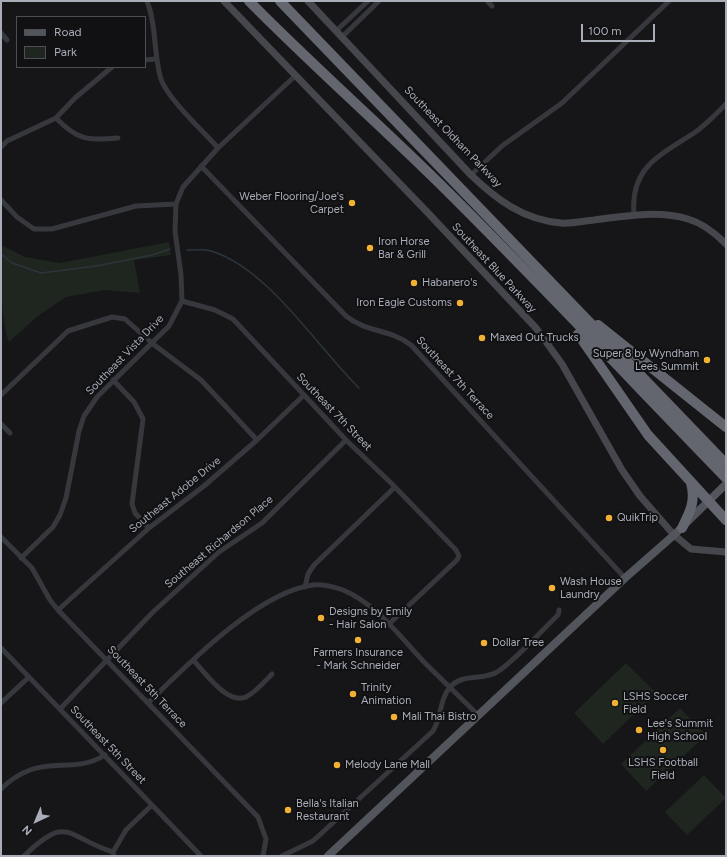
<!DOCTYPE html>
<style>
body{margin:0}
#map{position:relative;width:727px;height:857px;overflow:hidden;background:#161618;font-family:Figtree,sans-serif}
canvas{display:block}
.frame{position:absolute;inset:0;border:2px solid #a8adb8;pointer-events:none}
.legend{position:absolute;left:16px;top:16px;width:130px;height:52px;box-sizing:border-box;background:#111113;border:1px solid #4d4f55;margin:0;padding:5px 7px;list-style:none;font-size:12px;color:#a8adb8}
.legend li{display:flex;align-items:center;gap:8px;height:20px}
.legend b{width:20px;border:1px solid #4d4f55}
.north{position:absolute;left:16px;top:801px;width:40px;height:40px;-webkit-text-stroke:3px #111113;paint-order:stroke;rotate:224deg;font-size:11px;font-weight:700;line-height:16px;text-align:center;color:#a8adb8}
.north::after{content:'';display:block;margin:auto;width:14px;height:18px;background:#a8adb8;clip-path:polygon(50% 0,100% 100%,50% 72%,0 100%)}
.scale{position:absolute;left:581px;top:24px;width:74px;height:18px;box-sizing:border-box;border:2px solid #a8adb8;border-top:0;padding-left:5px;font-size:12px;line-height:14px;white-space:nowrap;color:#a8adb8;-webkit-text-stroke:3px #111113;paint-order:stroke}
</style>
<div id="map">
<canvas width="727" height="857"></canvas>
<div class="frame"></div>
<ul class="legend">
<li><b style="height:5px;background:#53555c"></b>Road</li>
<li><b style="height:11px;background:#1e261f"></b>Park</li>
</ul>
<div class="north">N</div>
<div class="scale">100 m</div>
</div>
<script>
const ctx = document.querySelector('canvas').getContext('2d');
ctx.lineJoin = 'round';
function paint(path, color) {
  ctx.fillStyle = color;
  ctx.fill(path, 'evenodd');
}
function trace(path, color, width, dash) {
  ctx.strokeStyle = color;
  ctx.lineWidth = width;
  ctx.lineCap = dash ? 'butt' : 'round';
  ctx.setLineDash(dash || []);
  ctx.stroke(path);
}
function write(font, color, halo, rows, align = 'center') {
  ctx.font = font + ' Figtree,sans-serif';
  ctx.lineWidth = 4;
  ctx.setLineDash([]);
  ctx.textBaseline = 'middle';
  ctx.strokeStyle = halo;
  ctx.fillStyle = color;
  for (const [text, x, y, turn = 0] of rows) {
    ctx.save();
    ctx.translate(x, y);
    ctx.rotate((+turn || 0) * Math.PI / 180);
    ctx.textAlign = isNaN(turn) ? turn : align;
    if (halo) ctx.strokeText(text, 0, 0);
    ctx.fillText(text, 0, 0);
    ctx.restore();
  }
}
paint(new Path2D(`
 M 169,242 L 171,255 L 134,260 L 140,293 L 104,290 L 66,297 L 39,315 L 9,342 C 0,318 1,272 1,245 L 25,257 L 60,263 Z
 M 626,663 L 656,693 L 603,744 L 574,713 Z
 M 680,708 L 706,735 L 646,791 L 621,764 Z
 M 704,775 L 726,798 L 687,835 L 665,812 Z`), '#1e261f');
trace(new Path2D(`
 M 187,250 C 194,250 204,249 211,251 C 268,268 317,347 359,388
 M 1,254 L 12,263 L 41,273 L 96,266 L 152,255 L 170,249`), '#2c353c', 1.5);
trace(new Path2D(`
 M 147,1 C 157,26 153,53 161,79 C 167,98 204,132 218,148
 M 487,1 L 492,6
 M 337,30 L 368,1
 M 1,33 L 7,40
 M 343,36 L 379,1
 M 145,60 L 156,59
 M 56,118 C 77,140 88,141 118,138
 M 1,147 L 7,141 L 56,118 L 75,98 L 112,67
 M 201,166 L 346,316 C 367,333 391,329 411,345 L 625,578
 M 471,175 L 502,146 L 562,103 L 669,1
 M 1,200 L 17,217 L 34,229 L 52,229 L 136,206 L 176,204
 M 634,215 C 630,167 659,156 694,133 C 706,125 716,114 726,104
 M 182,301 L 215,310 L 233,319 L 346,440 L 391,483 L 456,550 L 459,556 L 457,560 L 389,624
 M 113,380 L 134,402 L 143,419 L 132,504 L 135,513 L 149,528
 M 1,395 L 68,331 L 112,317 L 125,319 L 153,344 L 201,380 L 257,440
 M 1,424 L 10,433
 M 1,537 L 32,568 L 50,600 L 58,610 L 258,817 L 266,839 L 263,856
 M 21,558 L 53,527 L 60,515 L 66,498 L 79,431 L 84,416 L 97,397 L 169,326 L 182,301 L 181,275 L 175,231 L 176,204 L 183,187 L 218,148 L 295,76
 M 305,587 L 308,574 L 314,565 L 395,487
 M 58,610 L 149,528 L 204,486 L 257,440 L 304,395
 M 1,648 L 201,856
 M 193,660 C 205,672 227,705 246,697 C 256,692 265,681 272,674
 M 1,703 L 29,677
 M 148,703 C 187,665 258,592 313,585 C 323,584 334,587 343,590 C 377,604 400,637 424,662 C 442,680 460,697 478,715
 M 60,709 L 153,612 L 219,552 L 262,523 L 346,440
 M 1,789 C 9,781 19,774 30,770 C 56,760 78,772 105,755
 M 24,856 C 69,813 65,837 113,852
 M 114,856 L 113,852 L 126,830 L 152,805
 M 282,856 L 313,841 L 433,731 C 442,717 439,699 451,686 C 464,673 482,681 497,672 C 516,660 541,631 558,615 L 559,610`), '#37383d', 5);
trace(new Path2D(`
 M 224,1 L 429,214 L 536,328 L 562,364 L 622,470 L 640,496 L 674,535 L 691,549 L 726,552
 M 308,1 L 471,175 C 497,200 524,220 561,223 C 571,224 584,221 594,220 C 624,216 659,210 688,219 C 702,223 716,234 726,244`), '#45474d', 7);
trace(new Path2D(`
 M 328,856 L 625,578 L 674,535 L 726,484`), '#53555c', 8);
trace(new Path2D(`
 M 249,1 C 311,64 377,122 440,184 C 537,280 631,380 726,478
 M 280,1 L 726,464
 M 598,325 L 726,427
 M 578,334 L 648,435 L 726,520
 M 682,528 C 690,512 696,501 691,483`), '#63666e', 10);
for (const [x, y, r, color] of [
 [352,203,4,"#f2b134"],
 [370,248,4,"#f2b134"],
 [414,283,4,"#f2b134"],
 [460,303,4,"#f2b134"],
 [482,338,4,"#f2b134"],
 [707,360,4,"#f2b134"],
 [609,518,4,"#f2b134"],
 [552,588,4,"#f2b134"],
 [321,618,4,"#f2b134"],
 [358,640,4,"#f2b134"],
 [484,643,4,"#f2b134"],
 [353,694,4,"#f2b134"],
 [615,703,4,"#f2b134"],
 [394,717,4,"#f2b134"],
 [639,730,4,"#f2b134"],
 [663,750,4,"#f2b134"],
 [337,765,4,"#f2b134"],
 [288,810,4,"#f2b134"]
]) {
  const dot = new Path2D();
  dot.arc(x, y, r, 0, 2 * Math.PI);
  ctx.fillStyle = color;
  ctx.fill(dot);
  trace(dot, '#111113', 1.5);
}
write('11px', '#a8adb8', '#111113', [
 ["Southeast Oldham Parkway",453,137,46],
 ["Southeast Blue Parkway",494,268,47],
 ["Southeast Vista Drive",125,355,-46],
 ["Southeast 7th Terrace",455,378,47],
 ["Southeast 7th Street",334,412,46],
 ["Southeast Adobe Drive",175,495,-39],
 ["Southeast Richardson Place",219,542,-40],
 ["Southeast 5th Terrace",147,687,46],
 ["Southeast 5th Street",108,745,46]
]);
write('11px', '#a8adb8', '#111113', [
 ["Weber Flooring/Joe's",344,197,"right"],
 ["Carpet",344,210,"right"],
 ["Iron Horse",378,242],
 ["Bar & Grill",378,255],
 ["Habanero's",422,283],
 ["Iron Eagle Customs",452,303,"right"],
 ["Maxed Out Trucks",490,338],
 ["Super 8 by Wyndham",699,354,"right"],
 ["Lees Summit",699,367,"right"],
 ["QuikTrip",617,518],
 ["Wash House",560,582],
 ["Laundry",560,595],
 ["Designs by Emily",329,612],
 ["- Hair Salon",329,625],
 ["Dollar Tree",492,643],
 ["Farmers Insurance",358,653,"center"],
 ["- Mark Schneider",358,666,"center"],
 ["Trinity",361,688],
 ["Animation",361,701],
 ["LSHS Soccer",623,697],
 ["Field",623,710],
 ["Mali Thai Bistro",402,717],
 ["Lee's Summit",647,724],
 ["High School",647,737],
 ["LSHS Football",663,763,"center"],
 ["Field",663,776,"center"],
 ["Melody Lane Mall",345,765],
 ["Bella's Italian",296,804],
 ["Restaurant",296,817]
], 'left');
</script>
